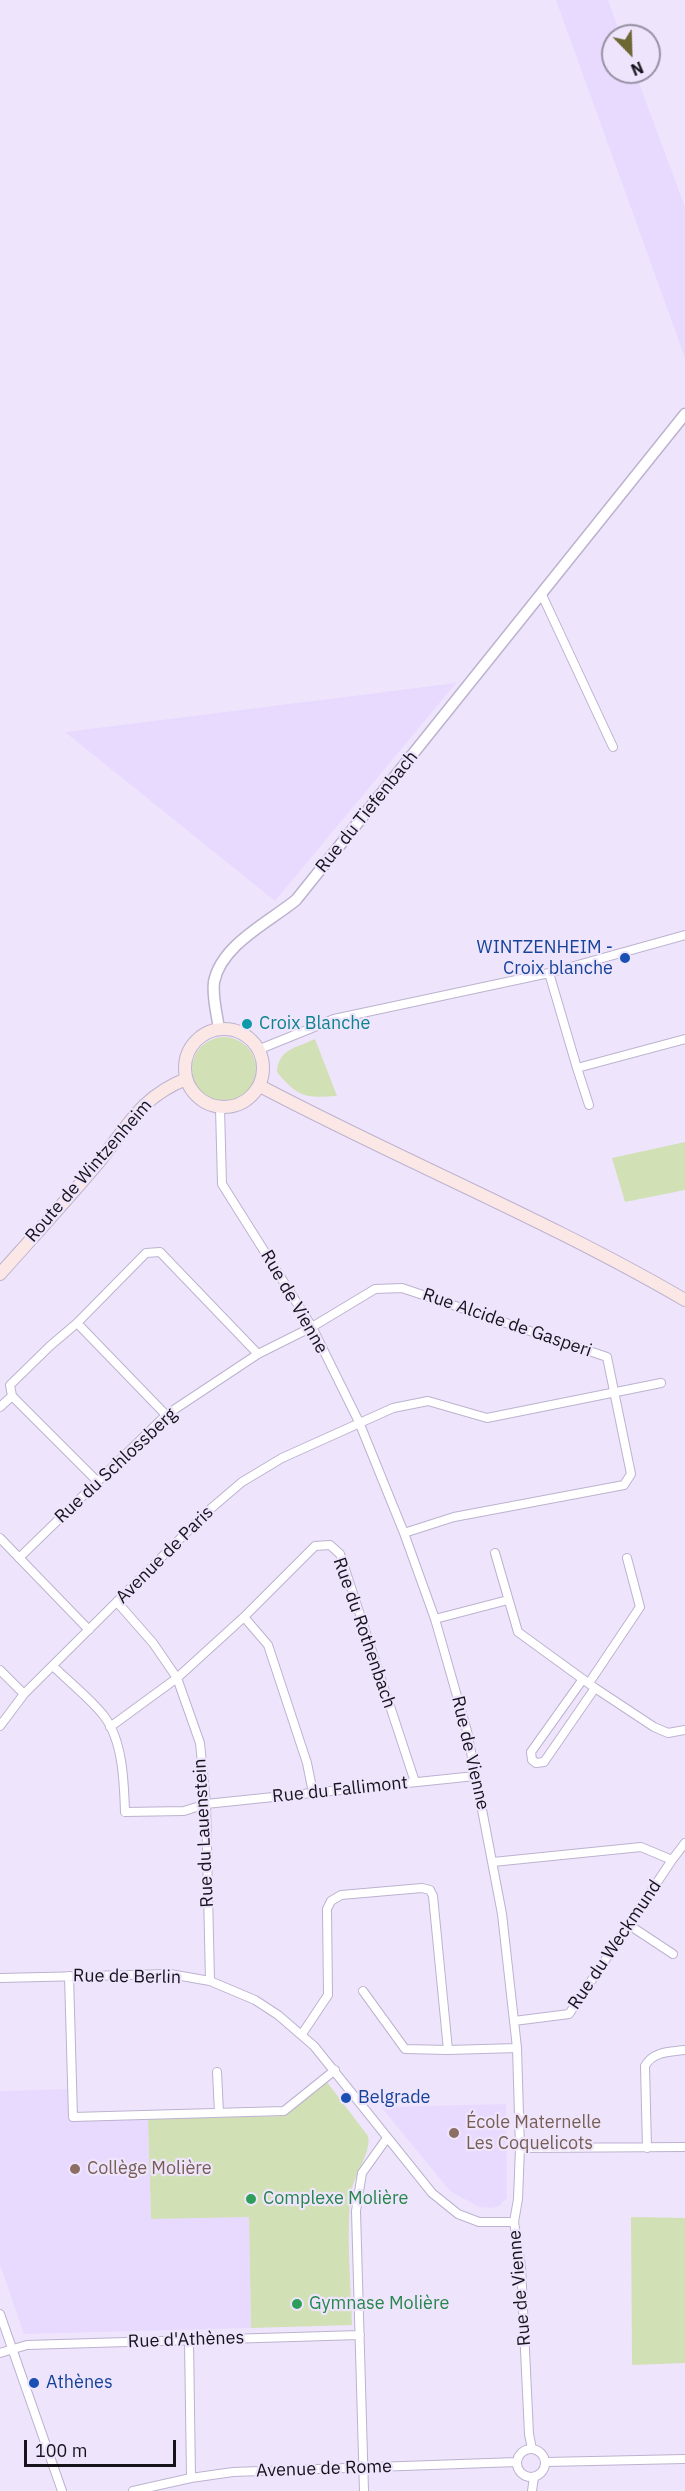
<!DOCTYPE html>
<meta charset="utf-8">
<style>
body{margin:0}
#map{position:relative;width:685px;height:2491px;overflow:hidden;background:#eee5fd;font-family:"IBM Plex Sans",sans-serif}
canvas{display:block}
.north{position:absolute;left:601px;top:24px;width:60px;height:60px;box-sizing:border-box;background:#eee5fd;border:2px solid #9891a3;border-radius:50%;rotate:157deg;font-size:16px;font-weight:700;line-height:24px;text-align:center;color:#17131c}
.north::after{content:'';display:block;margin:auto;width:21px;height:27px;background:#6d6733;clip-path:polygon(50% 0,100% 100%,50% 72%,0 100%)}
.scale{position:absolute;left:24px;top:2440px;width:152px;height:27px;box-sizing:border-box;border:3px solid #17131c;border-top:0;padding-left:8px;font-size:18px;line-height:21px;white-space:nowrap;color:#17131c;-webkit-text-stroke:4px #eee5fd;paint-order:stroke}
</style>
<div id="map">
<canvas width="685" height="2491"></canvas>
<div class="north">N</div>
<div class="scale">100 m</div>
</div>
<script>
const ctx = document.querySelector('canvas').getContext('2d');
ctx.lineJoin = 'round';
function paint(path, color) {
  ctx.fillStyle = color;
  ctx.fill(path, 'evenodd');
}
function trace(path, color, width, dash) {
  ctx.strokeStyle = color;
  ctx.lineWidth = width;
  ctx.lineCap = dash ? 'butt' : 'round';
  ctx.setLineDash(dash || []);
  ctx.stroke(path);
}
function write(font, color, halo, rows, align = 'center') {
  ctx.font = font + ' "IBM Plex Sans",sans-serif';
  ctx.lineWidth = 4.5;
  ctx.setLineDash([]);
  ctx.textBaseline = 'middle';
  ctx.strokeStyle = halo;
  ctx.fillStyle = color;
  for (const [text, x, y, turn = 0] of rows) {
    ctx.save();
    ctx.translate(x, y);
    ctx.rotate((+turn || 0) * Math.PI / 180);
    ctx.textAlign = isNaN(turn) ? turn : align;
    if (halo) ctx.strokeText(text, 0, 0);
    ctx.fillText(text, 0, 0);
    ctx.restore();
  }
}
paint(new Path2D(`
 M 556,0 L 608,0 L 621,36 L 613,36 L 613,72 L 635,72 L 685,207 L 685,358 Z
 M 456,683 L 275,901 L 65,732 Z
 M 68,2089 L 69,2121 L 148,2119 L 151,2219 L 249,2216 L 251,2328 L 24,2334 L 0,2265 L 0,2091 Z
 M 506,2104 L 507,2198 L 499,2206 L 492,2208 L 479,2207 L 450,2191 L 381,2107 Z`), '#e8dafe');
paint(new Path2D(`
 M192 1069a32 32 0 1 1 64 0a32 32 0 1 1-64 0Z
 M 315,1039 L 337,1096 C 306,1098 298,1098 277,1072 C 278,1049 296,1048 315,1039 Z
 M 685,1142 L 685,1190 L 625,1202 L 612,1158 Z
 M 327,2082 L 368,2136 C 372,2151 354,2175 351,2193 C 346,2232 351,2285 352,2325 L 251,2328 L 249,2217 L 151,2219 L 148,2119 L 285,2116 Z
 M 631,2217 L 685,2218 L 685,2363 L 632,2365 Z`), '#d2e0b6');
const minor = new Path2D(`
 M 542,595 L 613,747
 M 549,973 L 577,1068 L 685,1039
 M 260,1049 L 334,1019 L 549,973 L 685,935
 M 577,1068 L 589,1105
 M 220,1108 L 222,1184 L 312,1327 L 359,1422 L 404,1533 L 435,1619 L 467,1731 L 502,1914 L 517,2048 L 520,2148 L 518,2199 L 514,2222 L 521,2266 L 529,2434 L 532,2449
 M 77,1323 L 166,1415
 M 12,1396 L 97,1481
 M 0,1407 L 12,1396 L 10,1385 L 50,1346 L 77,1323 L 146,1253 L 160,1252 L 258,1354
 M 0,1538 L 89,1630
 M 495,1553 L 518,1632 L 595,1688 L 654,1727 L 668,1733 L 685,1730
 M 19,1558 L 166,1415 L 258,1354 L 312,1327 L 375,1289 L 402,1288 L 607,1357 L 631,1474 L 624,1485 L 454,1517 L 404,1533
 M 117,1602 L 153,1643 L 177,1678 L 200,1743 L 206,1804 L 210,1981
 M 244,1617 L 268,1645 L 307,1763 L 313,1793
 M 435,1619 L 508,1600
 M 53,1666 C 69,1682 90,1698 104,1716 C 123,1741 124,1782 125,1812 L 184,1811 L 206,1804 L 475,1776
 M 0,1670 L 24,1694
 M 583,1679 L 531,1752 L 532,1760 L 536,1763 L 544,1762 L 595,1688
 M 589,1683 L 640,1607 L 627,1558
 M 0,1726 L 24,1694 L 208,1511 L 242,1482 L 282,1458 L 393,1408 L 428,1401 L 487,1418 L 661,1383
 M 110,1727 L 177,1678 L 244,1617 L 315,1546 L 330,1545 L 340,1554 L 415,1782
 M 672,1860 L 685,1843
 M 493,1862 L 641,1847 L 672,1860 L 569,2014 L 514,2021
 M 629,1925 L 673,1954
 M 69,1976 L 73,2117 L 284,2111 L 335,2070
 M 0,1978 L 170,1974 L 210,1981 L 255,2000 L 278,2015 L 314,2046 L 432,2193 L 458,2214 L 479,2222 L 514,2222
 M 363,1991 L 405,2049 L 448,2050
 M 302,2034 L 328,1995 L 327,1909 L 331,1901 L 341,1895 L 422,1888 L 430,1890 L 433,1896 L 448,2050 L 517,2048
 M 217,2072 L 219,2113
 M 520,2148 L 685,2147
 M 647,2148 L 645,2066 C 653,2051 670,2052 685,2050
 M 0,2314 L 62,2491
 M 189,2340 L 191,2478
 M 0,2353 L 27,2345 L 360,2335
 M517 2463a14 14 0 1 1 28 0a14 14 0 1 1-28 0Z
 M 546,2462 L 685,2459
 M 133,2491 L 191,2478 L 233,2472 L 517,2462
 M 364,2491 L 356,2211 L 362,2173 L 387,2138
 M 532,2491 L 534,2477`);
const tertiary = new Path2D(`
 M 219,1029 C 217,1014 212,997 214,982 C 221,945 269,922 296,900 L 685,414`);
const secondary = new Path2D(`
 M185 1068a39 39 0 1 1 78 0a39 39 0 1 1-78 0Z
 M 260,1086 C 400,1160 548,1220 685,1300
 M 0,1274 C 33,1237 66,1201 98,1163 C 128,1127 139,1098 186,1079`);
trace(minor, '#bdb2cf', 10);
trace(tertiary, '#bdb2cf', 13);
trace(secondary, '#bdb2cf', 14);
trace(minor, '#fff', 8);
trace(tertiary, '#fff', 10);
trace(secondary, '#fbe8e6', 12);
for (const [x, y, r, color] of [
 [625,958,6,"#1a4fb4"],
 [247,1024,6,"#0f9aa8"],
 [346,2098,6,"#1a4fb4"],
 [454,2133,6,"#8d6e63"],
 [75,2169,6,"#8d6e63"],
 [251,2199,6,"#2e9e5b"],
 [297,2304,6,"#2e9e5b"],
 [34,2383,6,"#1a4fb4"]
]) {
  const dot = new Path2D();
  dot.arc(x, y, r, 0, 2 * Math.PI);
  ctx.fillStyle = color;
  ctx.fill(dot);
  trace(dot, '#eee5fd', 2);
}
write('18px', '#17131c', '#eee5fd', [
 ["Rue du Tiefenbach",367,812,-51],
 ["Route de Wintzenheim",89,1171,-49],
 ["Rue de Vienne",294,1302,60],
 ["Rue Alcide de Gasperi",507,1323,19],
 ["Rue du Schlossberg",116,1466,-43],
 ["Avenue de Paris",165,1555,-45],
 ["Rue du Rothenbach",364,1633,71],
 ["Rue de Vienne",470,1753,77],
 ["Rue du Fallimont",340,1790,-6],
 ["Rue du Lauenstein",204,1833,-93],
 ["Rue du Weckmund",615,1945,-56],
 ["Rue de Berlin",127,1977,1],
 ["Rue de Vienne",520,2288,-95],
 ["Rue d'Athènes",186,2340,-2],
 ["Avenue de Rome",324,2469,-2]
]);
write('18px', '#164399', '#eee5fd', [
 ["WINTZENHEIM -",613,948,"right"],
 ["Croix blanche",613,969,"right"],
 ["Belgrade",358,2098],
 ["Athènes",46,2383]
], 'left');
write('18px', '#0d838f', '#eee5fd', [
 ["Croix Blanche",259,1024]
], 'left');
write('18px', '#785e54', '#eee5fd', [
 ["École Maternelle",466,2123],
 ["Les Coquelicots",466,2144],
 ["Collège Molière",87,2169]
], 'left');
write('18px', '#27864d', '#eee5fd', [
 ["Complexe Molière",263,2199],
 ["Gymnase Molière",309,2304]
], 'left');
</script>
